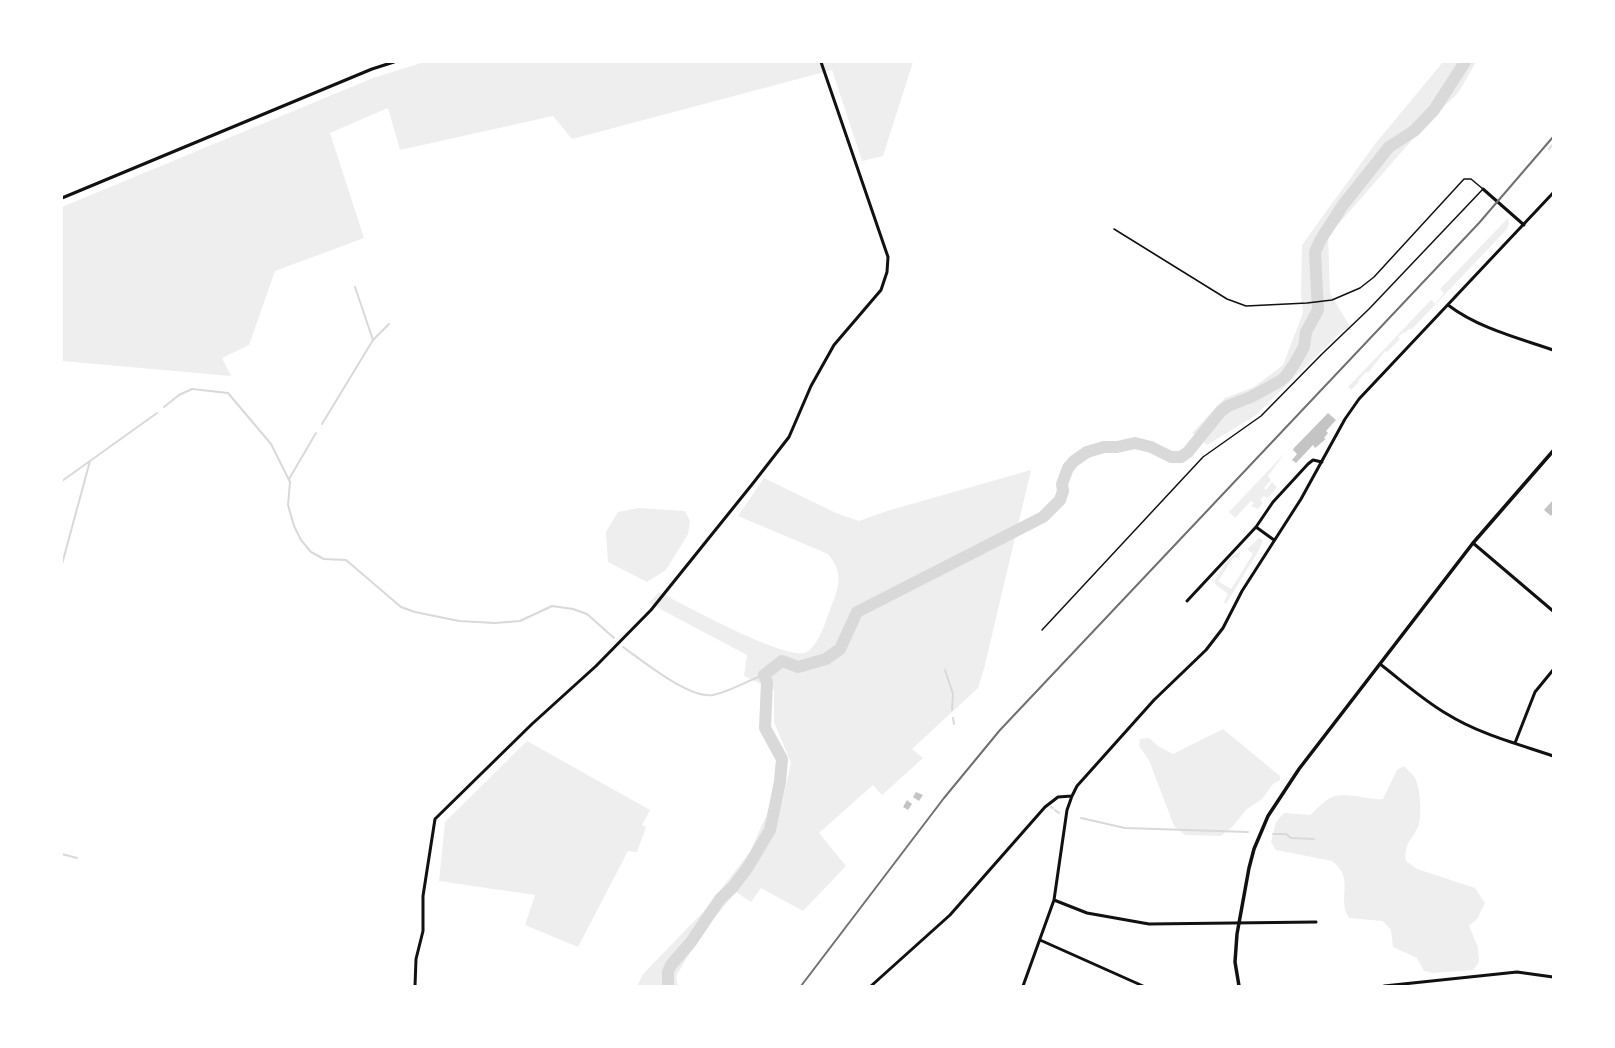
<!DOCTYPE html>
<style>
body{margin:0}
#map{position:relative;width:1615px;height:1048px;overflow:hidden;background:#fff;font-family:"Playfair Display",serif}
canvas{display:block}
.frame{position:absolute;inset:0;border:63px solid #fff;pointer-events:none}
</style>
<div id="map">
<canvas width="1615" height="1048"></canvas>
<div class="frame"></div>
</div>
<script>
const ctx = document.querySelector('canvas').getContext('2d');
ctx.lineJoin = 'round';
function paint(path, color) {
  ctx.fillStyle = color;
  ctx.fill(path, 'evenodd');
}
function trace(path, color, width, dash) {
  ctx.strokeStyle = color;
  ctx.lineWidth = width;
  ctx.lineCap = dash ? 'butt' : 'round';
  ctx.setLineDash(dash || []);
  ctx.stroke(path);
}
paint(new Path2D(`
 M 424,62 L 913,62 L 883,156 L 862,161 L 832,70 L 572,139 L 553,116 L 400,150 L 388,108 L 330,133 L 364,238 L 275,271 L 249,345 L 222,358 L 231,376 L 62,361 L 62,207 L 373,78 Z
 M 1443,62 L 1476,62 L 1458,93 L 1426,124 L 1328,236 L 1330,293 L 1352,330 L 1343,330 L 1256,415 L 1207,445 L 1192,433 L 1225,398 L 1254,387 L 1283,365 L 1303,313 L 1301,294 L 1302,245 L 1375,144 Z
 M 1508,218 L 1509,223 L 1507,229 L 1412,329 L 1409,329 L 1405,333 L 1404,332 L 1398,337 L 1400,339 L 1387,352 L 1385,351 L 1368,373 L 1366,372 L 1358,381 L 1359,382 L 1351,390 L 1348,387 L 1431,300 L 1435,304 L 1444,293 L 1440,289 Z
 M 1285,453 L 1268,476 L 1271,480 L 1264,488 L 1266,490 L 1272,482 L 1277,487 L 1268,498 L 1264,496 L 1260,500 L 1263,503 L 1258,509 L 1251,506 L 1254,503 L 1251,501 L 1235,518 L 1229,512 Z
 M 1031,470 L 984,669 L 978,688 L 912,749 L 923,758 L 882,795 L 873,785 L 819,833 L 846,866 L 803,911 L 761,888 L 751,902 L 736,892 L 703,931 L 676,976 L 678,986 L 637,986 L 643,974 L 704,911 L 750,852 L 765,818 L 778,820 L 791,763 L 774,722 L 774,690 L 744,676 L 747,655 L 649,603 L 659,592 C 681,603 789,663 807,652 C 819,645 826,620 831,607 C 840,585 843,572 828,554 L 738,516 L 764,478 L 836,513 L 859,521 L 887,511 Z
 M 638,508 L 685,511 L 690,521 L 688,534 L 666,570 L 647,582 L 608,562 L 606,532 L 618,512 Z
 M 1259,538 L 1263,540 L 1259,550 L 1226,604 L 1224,602 L 1228,594 L 1215,584 L 1215,580 C 1221,571 1229,555 1240,552 L 1239,558 L 1234,557 L 1218,581 L 1231,589 L 1253,554 L 1247,549 Z
 M 1223,729 L 1280,776 L 1280,780 L 1273,784 L 1262,799 L 1247,809 L 1232,827 L 1221,836 L 1185,835 L 1174,826 L 1149,760 L 1139,746 L 1140,739 L 1149,738 L 1158,746 L 1173,754 Z
 M 527,741 L 650,810 L 642,825 L 646,827 L 637,852 L 628,851 L 578,947 L 525,925 L 535,895 L 439,881 L 445,822 Z
 M 1404,766 C 1407,770 1412,773 1415,778 C 1420,787 1422,814 1419,824 C 1414,839 1403,842 1406,861 L 1417,869 L 1475,888 L 1485,903 L 1477,919 L 1469,926 L 1478,947 L 1479,962 L 1473,970 L 1433,973 L 1424,971 L 1417,958 L 1393,947 L 1391,930 L 1383,921 L 1349,918 C 1336,898 1356,879 1332,861 L 1276,850 L 1271,842 L 1276,822 L 1284,813 L 1310,815 C 1317,809 1323,802 1330,798 C 1345,790 1367,801 1383,799 L 1397,770 Z`), '#eee');
trace(new Path2D(`
 M 1549,149 L 1553,144
 M 355,287 L 373,340
 M 164,407 L 179,395 L 192,389 L 228,393 L 271,444 L 290,482 L 288,505 L 294,526 L 301,540 L 311,552 L 324,559 L 346,560 L 401,607 L 415,612 L 459,621 L 495,623 L 520,621 L 552,606 L 573,609 L 587,614 L 614,638
 M 322,424 L 373,340 L 389,324
 M 289,479 L 316,433
 M 62,481 L 157,413
 M 62,564 L 90,461
 M 623,647 C 643,661 689,699 713,695 C 730,692 748,680 764,675
 M 945,670 L 953,694 L 952,710
 M 953,718 L 954,724
 M 1051,807 L 1053,808
 M 1055,810 L 1059,813
 M 1081,818 L 1125,828 L 1248,832
 M 1273,834 L 1286,834 L 1291,838 L 1314,839
 M 62,854 L 77,858`), '#d9d9d9', 2);
trace(new Path2D(`
 M 668,986 L 668,972 L 671,965 L 691,942 L 720,899 L 733,887 L 748,867 L 770,830 L 780,782 L 782,759 L 765,728 L 767,682 L 764,675 L 782,661 L 798,667 L 826,659 L 840,649 L 857,612 L 1043,517 L 1060,500 L 1063,491 L 1062,484 L 1068,468 L 1074,461 L 1087,452 L 1104,447 L 1117,447 L 1135,443 L 1151,447 L 1171,457 L 1181,457 L 1188,452 L 1221,411 L 1228,406 L 1251,397 L 1280,381 L 1286,376 L 1295,363 L 1304,347 L 1306,332 L 1318,310 L 1315,252 L 1321,239 L 1343,205 L 1389,147 L 1414,131 L 1434,110 L 1465,62`), '#d9d9d9', 12);
paint(new Path2D(`
 M 1328,413 L 1336,420 L 1326,431 L 1328,433 L 1324,438 L 1326,439 L 1315,448 L 1313,445 L 1296,463 L 1292,460 L 1297,454 L 1293,450 L 1294,448 Z
 M 1553,500 L 1553,513 L 1551,516 L 1544,510 Z
 M 916,792 L 923,795 L 919,801 L 913,797 Z
 M 907,800 L 912,804 L 908,810 L 903,807 Z`), '#c4c4c4');
trace(new Path2D(`
 M 1042,630 L 1203,457 L 1261,416 L 1322,354 L 1369,309 L 1483,189 L 1471,179 L 1464,179 L 1374,277 L 1360,288 L 1332,300 L 1307,303 L 1246,306 L 1227,299 L 1114,229`), '#111', 1.5);
trace(new Path2D(`
 M 1483,189 L 1524,225
 M 62,198 L 372,69 L 394,62
 M 1448,305 C 1478,328 1518,338 1553,350
 M 1256,527 L 1274,540
 M 1473,543 L 1553,611
 M 1187,601 L 1256,527 L 1273,502 L 1308,464 L 1313,460 L 1322,462
 M 1380,664 C 1402,681 1423,700 1447,714 C 1479,734 1518,744 1553,756
 M 1515,743 L 1535,692 L 1553,670
 M 1054,900 L 1087,913 L 1149,924 L 1316,922
 M 1040,940 L 1143,986
 M 415,986 L 416,959 L 423,931 L 423,896 L 435,819 L 532,724 L 596,666 L 651,610 L 754,482 L 789,437 L 811,386 L 834,345 L 881,290 L 887,272 L 888,257 L 821,62
 M 871,986 L 950,915 L 1045,807 L 1058,797 L 1072,796
 M 1023,986 L 1054,900 L 1067,810 L 1072,796 L 1077,786 L 1154,700 L 1206,650 L 1223,628 L 1242,591 L 1301,499 L 1345,419 L 1359,399 L 1553,193
 M 1384,986 L 1517,972 L 1553,977`), '#111', 3);
trace(new Path2D(`
 M 1239,986 L 1235,962 L 1237,934 L 1249,868 L 1254,849 L 1268,816 L 1299,769 L 1473,543 L 1553,451`), '#111', 3.5);
trace(new Path2D(`
 M 801,986 L 944,798 L 1000,730 L 1479,223 L 1553,137`), '#707070', 2);
</script>
